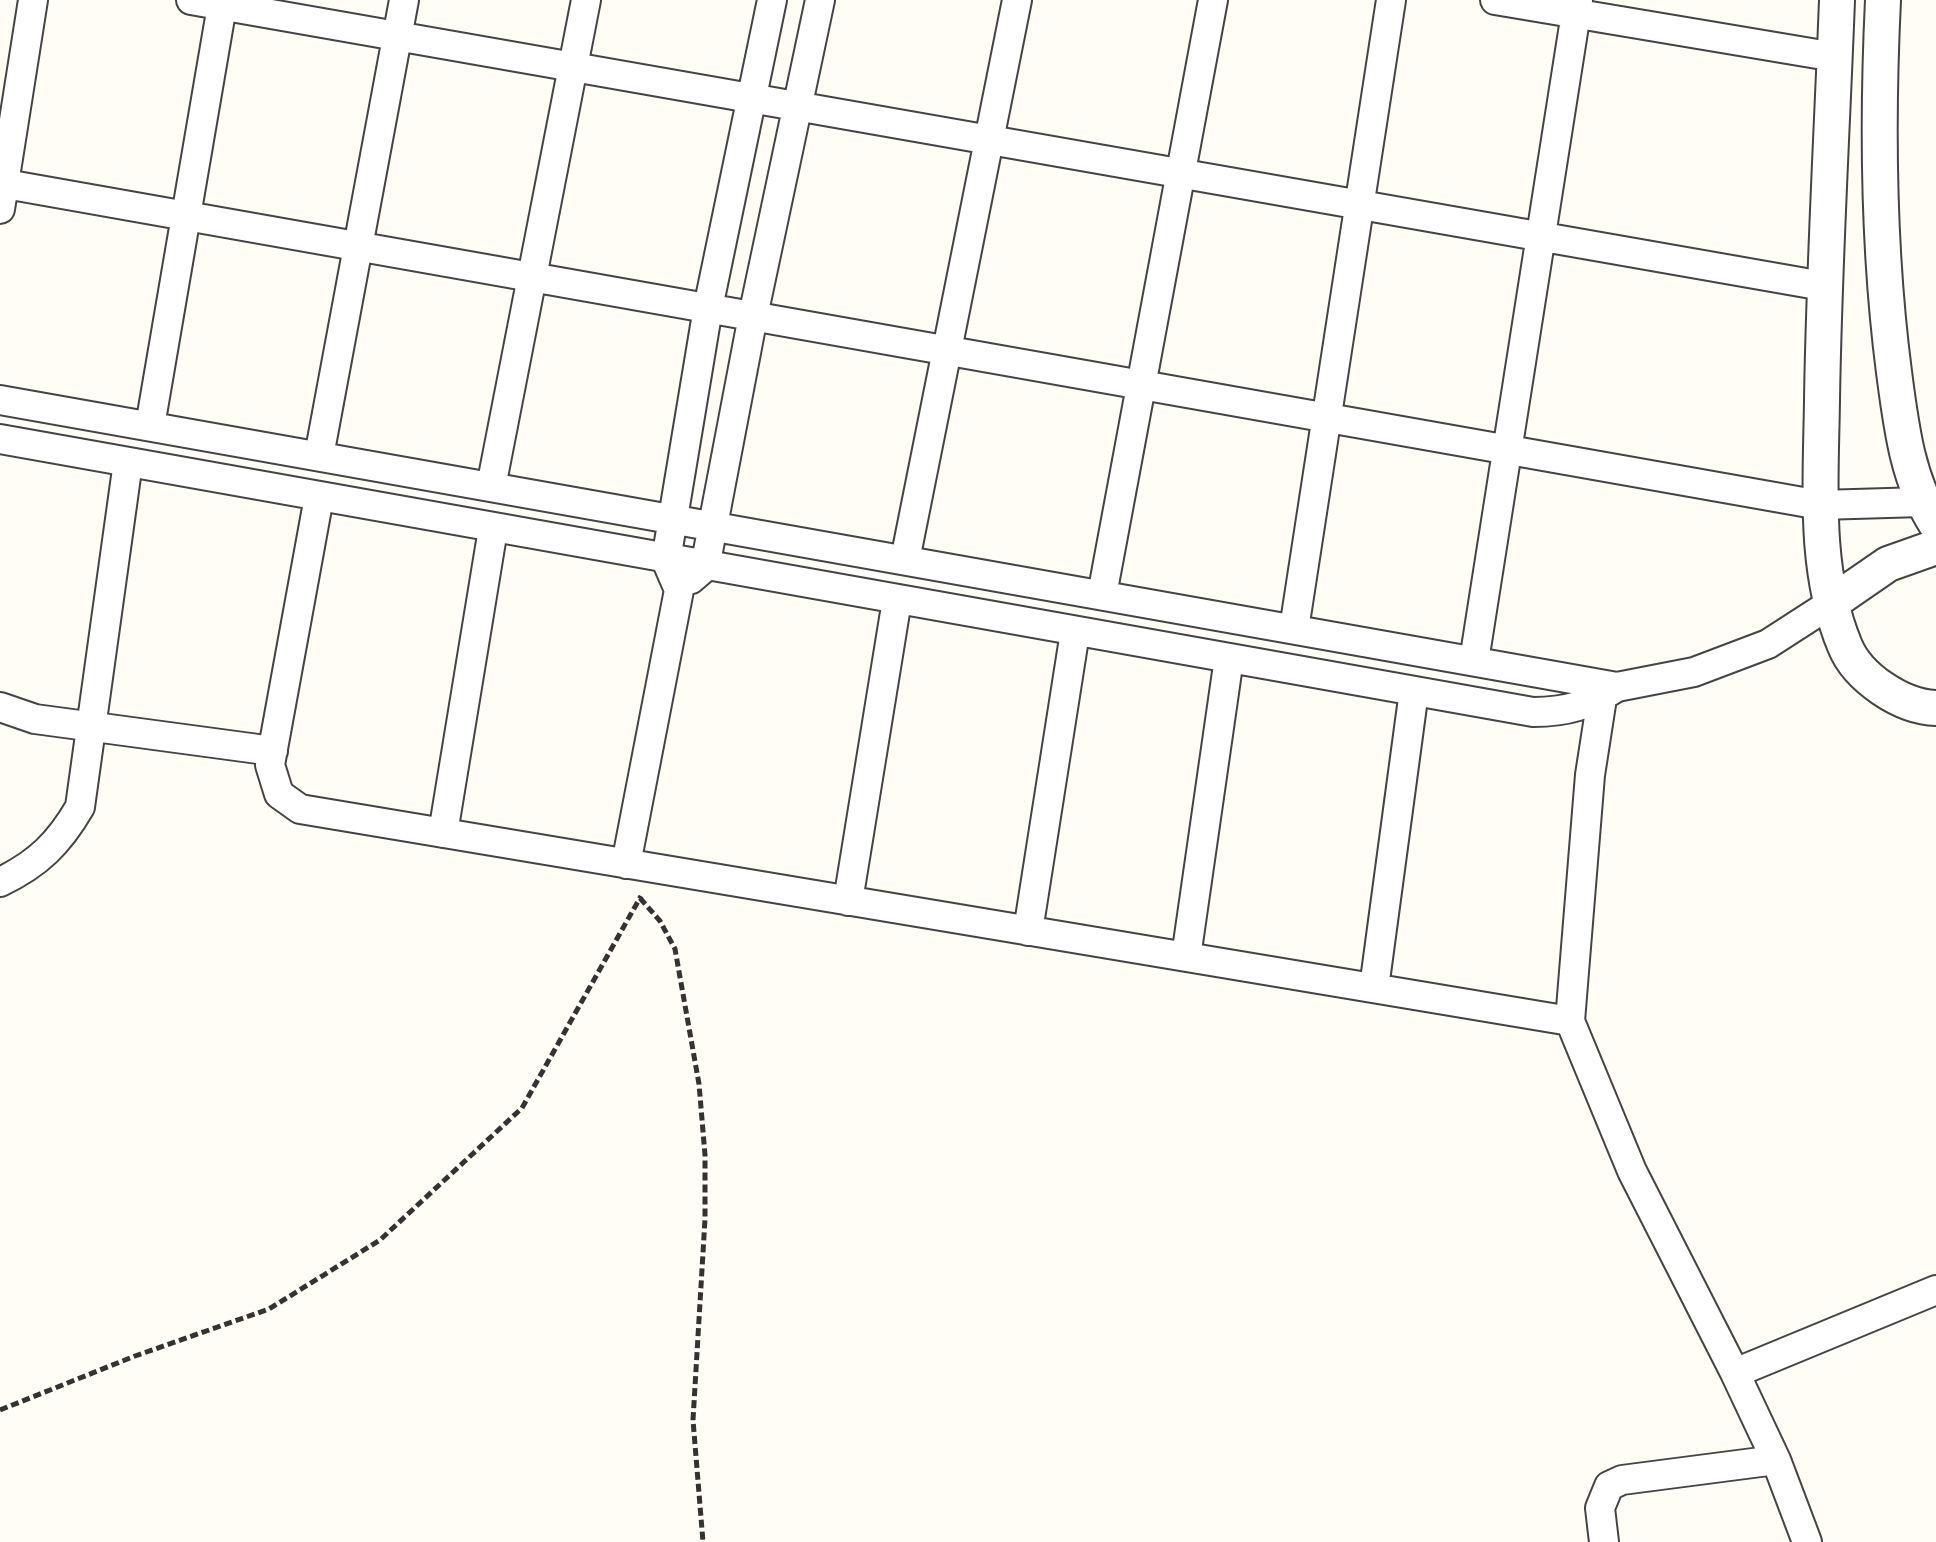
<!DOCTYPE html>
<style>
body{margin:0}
canvas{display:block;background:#fffdf5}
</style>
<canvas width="1936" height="1542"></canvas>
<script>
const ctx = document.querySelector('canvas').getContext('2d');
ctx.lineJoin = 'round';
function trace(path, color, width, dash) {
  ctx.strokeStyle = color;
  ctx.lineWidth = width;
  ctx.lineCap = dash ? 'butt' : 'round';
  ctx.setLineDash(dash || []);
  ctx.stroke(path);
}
const minor = new Path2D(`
 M 191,0 L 1823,286
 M 1495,0 L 1835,57
 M 0,183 L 1820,505 L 1922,502
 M 0,209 L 33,0
 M 0,400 L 1617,687 L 1694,672 L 1768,644 L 1830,604
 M 150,426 L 223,0
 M 0,439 L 1533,712 C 1567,712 1589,705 1617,687
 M 319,456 L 404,0
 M 491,487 L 586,0
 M 319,497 L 270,765 L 279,794 L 300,809 L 1570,1021
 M 905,560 L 1017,0
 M 691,579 L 705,567 L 753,316 L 820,0
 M 1102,595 L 1213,0
 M 1294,629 L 1391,0
 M 1474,661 L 1578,0
 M 1604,685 L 1590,775 L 1570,1021 L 1632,1171 L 1735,1373 L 1776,1460 L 1807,1542
 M 0,707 L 35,719 L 273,751
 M 443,833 L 493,529
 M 626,864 L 679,590 L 666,560 L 708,308 L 772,0
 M 0,882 C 38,864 59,843 80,807 L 128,462
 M 848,901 L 897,600
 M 1028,931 L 1075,632
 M 1186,957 L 1229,658
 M 1374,988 L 1414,691
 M 1735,1373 L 1936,1290
 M 1604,1542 L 1600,1508 L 1609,1486 L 1622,1480 L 1776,1460`);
const tertiary = new Path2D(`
 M 1837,0 C 1832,133 1824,267 1822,400 C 1821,481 1813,570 1845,646 C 1858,678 1902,707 1936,708
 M 1883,0 C 1877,124 1878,249 1894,372 C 1901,425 1907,479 1936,524
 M 1830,604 L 1888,564 L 1936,547`);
trace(minor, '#444', 32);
trace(tertiary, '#444', 38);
trace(new Path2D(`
 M 640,898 L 660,921 L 675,949 L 699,1084 L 705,1155 L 705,1219 L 693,1420 L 703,1542
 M 0,1410 L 135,1356 L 269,1309 L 380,1240 L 522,1108 L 641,896`), '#333', 5, [8, 4]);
trace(minor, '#fff', 28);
trace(tertiary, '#fff', 34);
</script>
